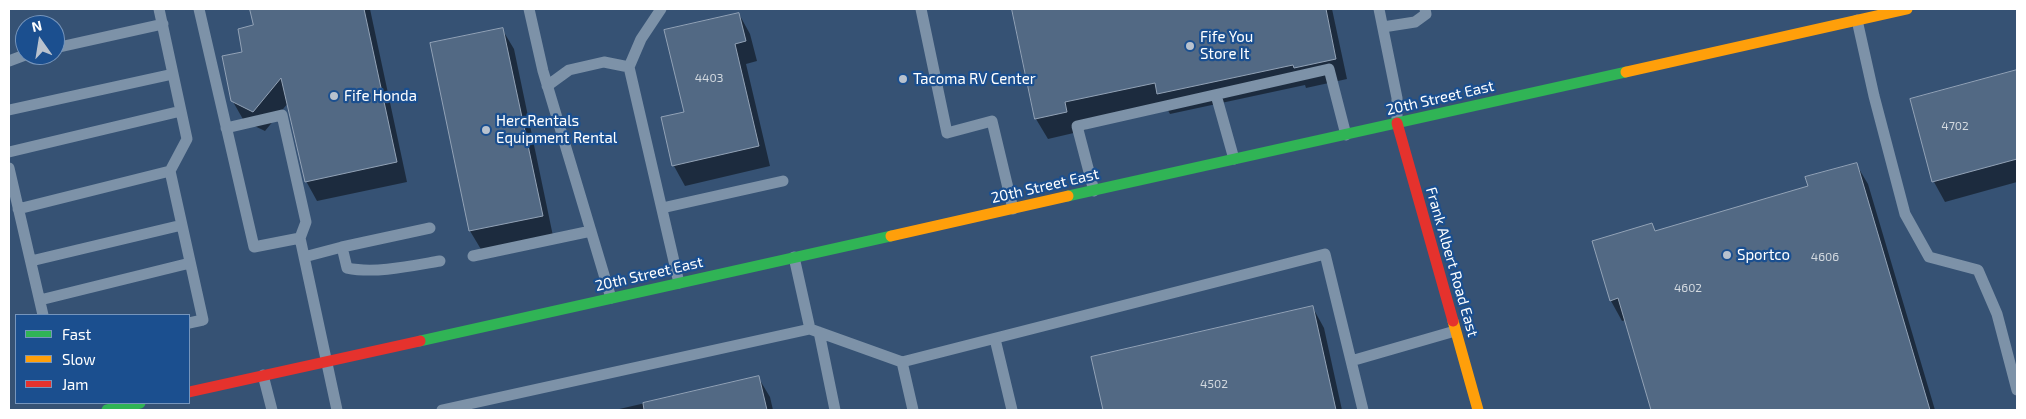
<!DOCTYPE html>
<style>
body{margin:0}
#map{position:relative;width:2026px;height:419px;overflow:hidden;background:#365274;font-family:"Exo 2",sans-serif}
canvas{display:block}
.frame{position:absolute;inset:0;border:10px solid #fff;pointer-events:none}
.legend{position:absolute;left:15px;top:314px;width:175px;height:90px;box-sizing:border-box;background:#1b4f8f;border:1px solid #7695bc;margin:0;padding:6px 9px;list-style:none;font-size:15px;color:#fff}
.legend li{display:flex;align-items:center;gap:10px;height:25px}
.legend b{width:25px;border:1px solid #7695bc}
.north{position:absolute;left:15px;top:15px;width:50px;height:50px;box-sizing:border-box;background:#1b4f8f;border:1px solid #7695bc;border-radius:50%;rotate:347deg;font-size:14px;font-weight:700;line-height:20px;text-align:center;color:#fff}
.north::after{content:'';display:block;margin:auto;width:18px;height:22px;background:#b9c2ce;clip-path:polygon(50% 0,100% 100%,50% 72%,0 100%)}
</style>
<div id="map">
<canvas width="2026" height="419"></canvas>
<div class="frame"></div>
<ul class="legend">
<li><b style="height:6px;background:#30b455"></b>Fast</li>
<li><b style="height:6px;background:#ff9f0a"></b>Slow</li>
<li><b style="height:6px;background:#e5322d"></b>Jam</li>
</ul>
<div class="north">N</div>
</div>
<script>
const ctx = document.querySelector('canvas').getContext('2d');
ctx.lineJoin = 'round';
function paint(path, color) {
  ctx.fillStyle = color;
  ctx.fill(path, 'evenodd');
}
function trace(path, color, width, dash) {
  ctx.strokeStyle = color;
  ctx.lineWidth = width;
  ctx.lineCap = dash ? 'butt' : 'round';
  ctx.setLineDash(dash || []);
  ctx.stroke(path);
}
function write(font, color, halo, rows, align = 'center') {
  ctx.font = font + ' "Exo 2",sans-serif';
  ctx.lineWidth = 4.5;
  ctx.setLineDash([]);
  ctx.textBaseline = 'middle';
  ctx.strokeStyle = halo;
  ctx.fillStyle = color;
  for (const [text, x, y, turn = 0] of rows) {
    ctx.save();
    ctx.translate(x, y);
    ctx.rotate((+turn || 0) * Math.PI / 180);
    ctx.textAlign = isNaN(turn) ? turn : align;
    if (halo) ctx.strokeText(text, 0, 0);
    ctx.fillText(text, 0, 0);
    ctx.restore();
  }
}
paint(new Path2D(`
 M 251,9 L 370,9 L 407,182 L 317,201 L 306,181 L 288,103 L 265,131 L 244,121 L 232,100 L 244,52 L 255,26 Z
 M 1013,9 L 1332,9 L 1347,79 L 1306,88 L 1305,85 L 1170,114 L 1164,103 L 1078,132 L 1048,139 L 1036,119 Z
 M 739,14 L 750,34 L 757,61 L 746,64 L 770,166 L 685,186 L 674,166 L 662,118 L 685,113 Z
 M 502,29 L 514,49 L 553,236 L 482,251 L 470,231 L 431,44 Z
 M 2017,71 L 2017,182 L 1945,202 L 1934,182 L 1912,100 Z
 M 1856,164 L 1868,184 L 1935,410 L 1652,410 L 1626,320 L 1622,321 L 1611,301 L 1656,232 L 1810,187 Z
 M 1313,308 L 1324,328 L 1342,410 L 1104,410 L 1092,358 Z
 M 758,377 L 770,397 L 773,410 L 615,410 Z`), '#0007');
const building = new Path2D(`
 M 250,9 L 364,9 L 397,162 L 305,182 L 281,78 L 253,112 L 231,101 L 222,56 L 242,52 L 238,29 L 253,25 Z
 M 1012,9 L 1326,9 L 1336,59 L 1294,68 L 1293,65 L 1157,94 L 1155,83 L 1065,102 L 1067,112 L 1035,119 Z
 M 739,13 L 746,41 L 735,44 L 759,146 L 672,166 L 661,117 L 684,112 L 664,30 Z
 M 503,28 L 543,216 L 469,231 L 430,43 Z
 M 2017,70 L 2017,159 L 1932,182 L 1910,99 Z
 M 1857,163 L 1930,410 L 1651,410 L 1618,298 L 1610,301 L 1592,241 L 1652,223 L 1655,231 L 1808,186 L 1805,177 Z
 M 1313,306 L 1336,410 L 1103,410 L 1091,357 Z
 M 759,376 L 767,410 L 644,410 L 643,403 Z`);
paint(building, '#526984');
trace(building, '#92a2b6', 1);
trace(new Path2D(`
 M 159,9 L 187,139 L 170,171 L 203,320 L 189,323
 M 199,9 L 254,247 L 300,238
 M 529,9 L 543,71 L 611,298
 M 661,9 L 641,39 L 629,67 L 679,283
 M 921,9 L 947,133 L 992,121 L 1013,209
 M 1379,9 L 1397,98 L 1397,123
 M 1857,20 L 1874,96 L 1905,214 L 1929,257 L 1978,270 L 1997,314 L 2017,390
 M 1383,27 L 1415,22 L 1426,14 L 1425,9
 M 55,48 L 163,24
 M 9,61 L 25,55
 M 547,86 L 569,70 L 604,62 L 629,67
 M 1216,95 L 1234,159
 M 9,110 L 173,74
 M 226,128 L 282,115 L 306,222 L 300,238 L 337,410
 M 9,152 L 181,111
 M 9,168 L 43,315
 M 1094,191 L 1077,126 L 1329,69 L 1346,135
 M 662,208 L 783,181
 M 18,209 L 170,171
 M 342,247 L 430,228
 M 473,256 L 591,231
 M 304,257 L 342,247 L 347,268 C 375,274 411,266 440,261
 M 31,261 L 182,225
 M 40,300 L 190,263
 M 810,329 L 902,362 L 1325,254 L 1363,410
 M 819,332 L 835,410
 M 995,339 L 1012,410
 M 1351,361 L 1455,331
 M 902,362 L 913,410
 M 263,375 L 272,410
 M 442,410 L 810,329 L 794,257`), '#7d92a8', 11);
trace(new Path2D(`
 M 1068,196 L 1626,72
 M 420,341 L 891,236
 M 107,410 L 140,403`), '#30b455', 11);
trace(new Path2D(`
 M 1626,72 L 1907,9
 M 891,236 L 1068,196
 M 1453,321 L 1478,410`), '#ff9f0a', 11);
trace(new Path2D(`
 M 1397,123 L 1453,321
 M 189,392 L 420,341`), '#e5322d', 11);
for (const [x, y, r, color] of [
 [1190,46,5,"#b9c2ce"],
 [903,79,5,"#b9c2ce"],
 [334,96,5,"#b9c2ce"],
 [486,130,5,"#b9c2ce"],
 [1727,255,5,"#b9c2ce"]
]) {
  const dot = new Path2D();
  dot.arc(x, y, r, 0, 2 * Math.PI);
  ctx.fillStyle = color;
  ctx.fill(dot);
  trace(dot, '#1b4f8f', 2);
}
write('12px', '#d4dae0', null, [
 ["4403",709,78],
 ["4702",1955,126],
 ["4606",1825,257],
 ["4602",1688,288],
 ["4502",1214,384]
]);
write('15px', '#fff', '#1b4f8f', [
 ["Fife You",1200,37],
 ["Store It",1200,54],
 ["Tacoma RV Center",913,79],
 ["Fife Honda",344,96],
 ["HercRentals",496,121],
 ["Equipment Rental",496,138],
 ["Sportco",1737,255]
], 'left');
write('15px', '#fff', '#1b4f8f', [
 ["20th Street East",1440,98,-13],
 ["20th Street East",1045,186,-13],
 ["Frank Albert Road East",1452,262,74],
 ["20th Street East",649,274,-13]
]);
</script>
